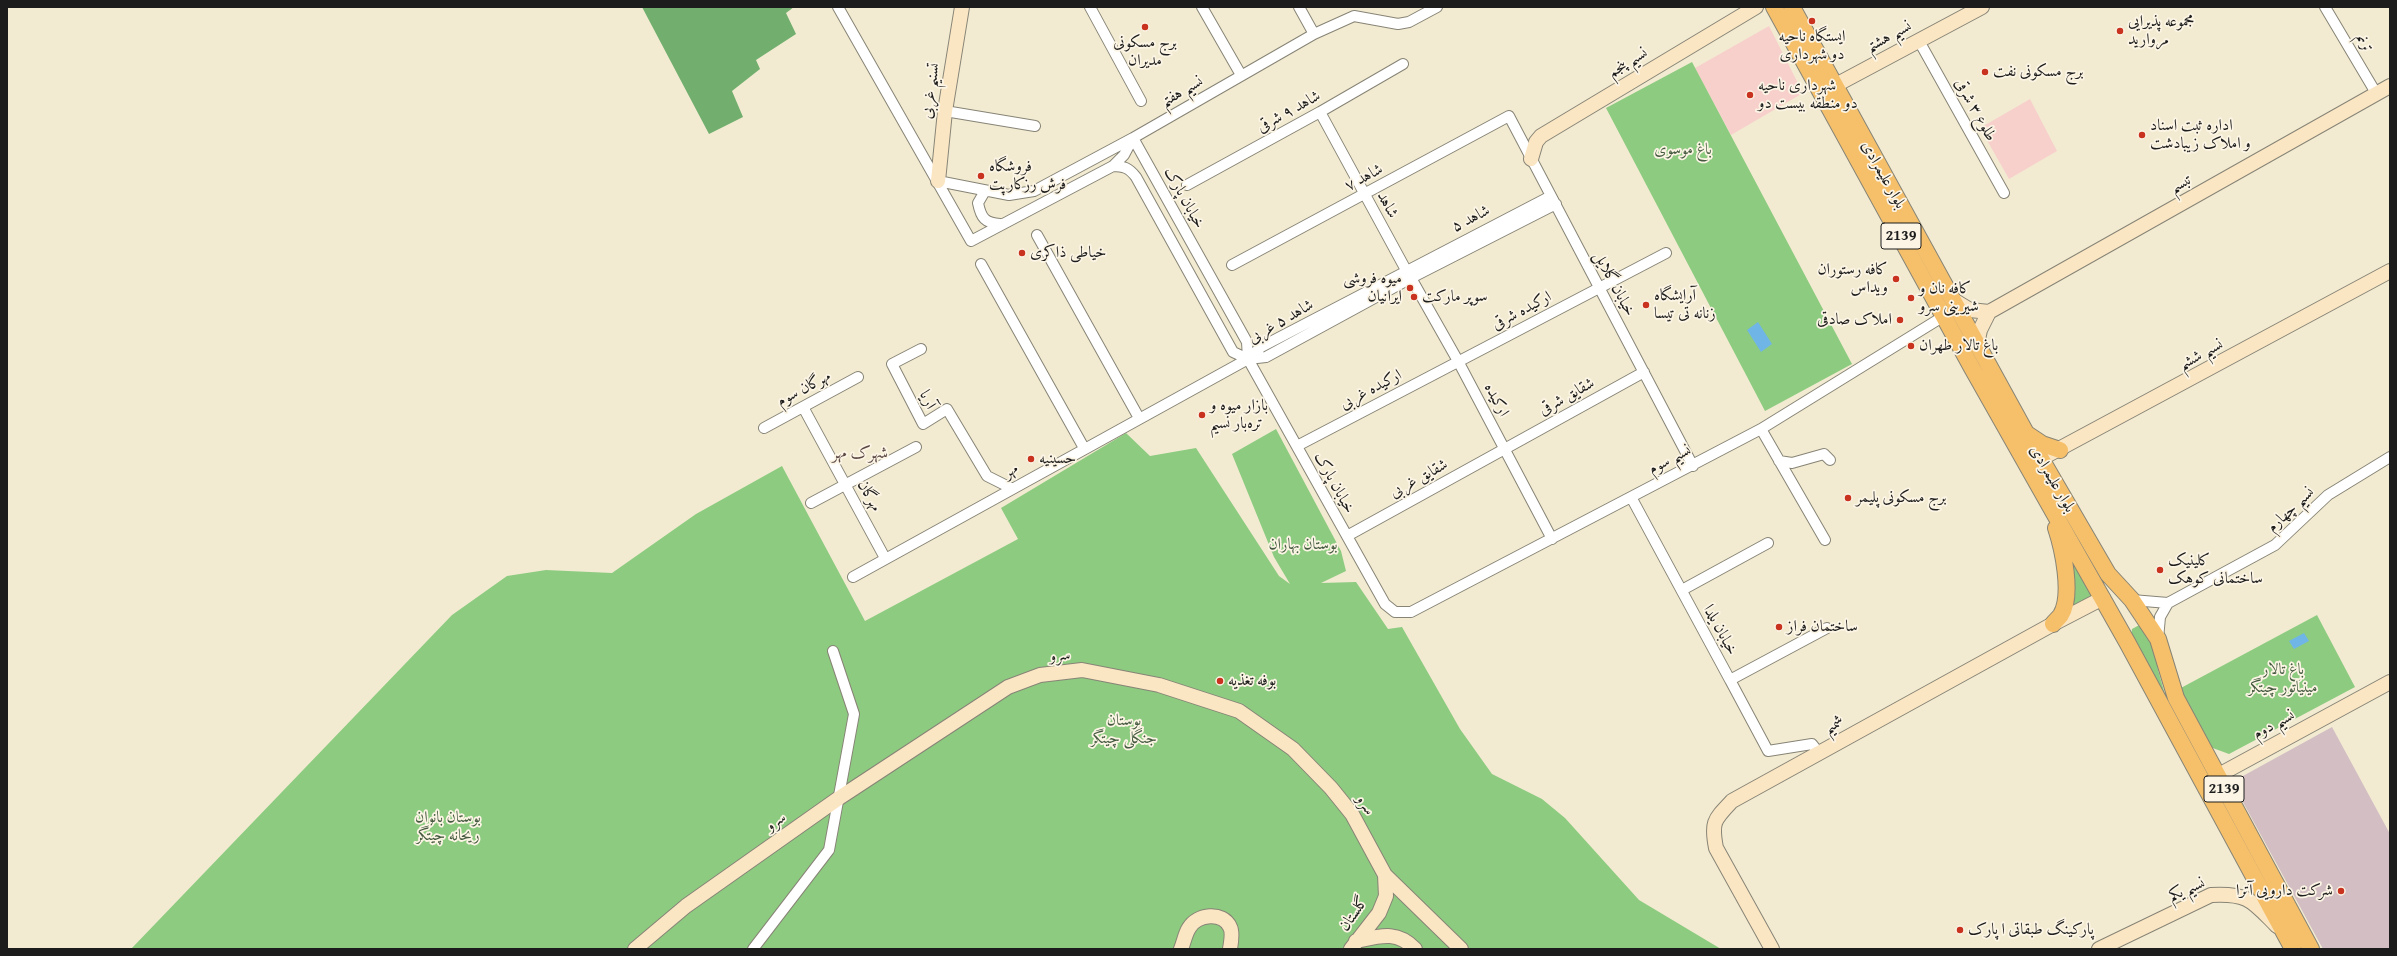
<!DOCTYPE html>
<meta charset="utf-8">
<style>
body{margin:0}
#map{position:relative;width:2397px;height:956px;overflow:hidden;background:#f2ebd1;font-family:"Gentium Book Plus",serif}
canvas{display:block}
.frame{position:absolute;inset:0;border:8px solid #1c1c1c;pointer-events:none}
</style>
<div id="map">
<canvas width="2397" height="956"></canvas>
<div class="frame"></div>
</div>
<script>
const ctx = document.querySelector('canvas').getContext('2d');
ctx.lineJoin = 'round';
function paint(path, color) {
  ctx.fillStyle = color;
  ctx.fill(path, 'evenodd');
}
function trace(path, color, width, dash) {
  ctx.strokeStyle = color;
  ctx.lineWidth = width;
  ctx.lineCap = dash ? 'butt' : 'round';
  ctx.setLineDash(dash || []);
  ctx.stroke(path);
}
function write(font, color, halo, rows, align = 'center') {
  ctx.font = font + ' "Gentium Book Plus",Amiri,serif';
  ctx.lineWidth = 3.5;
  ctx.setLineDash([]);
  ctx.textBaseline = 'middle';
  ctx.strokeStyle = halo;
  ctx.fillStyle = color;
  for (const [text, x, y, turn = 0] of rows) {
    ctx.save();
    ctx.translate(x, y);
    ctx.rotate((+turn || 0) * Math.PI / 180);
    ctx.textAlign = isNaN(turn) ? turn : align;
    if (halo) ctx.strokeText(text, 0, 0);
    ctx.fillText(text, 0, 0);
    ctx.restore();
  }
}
paint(new Path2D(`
 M 1769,26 L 1803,93 L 1731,135 L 1695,68 Z
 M 2030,99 L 2057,151 L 2009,179 L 1980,128 Z`), '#f7d0cc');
paint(new Path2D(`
 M 2332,727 L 2390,834 L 2390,949 L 2323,949 L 2232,782 Z`), '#d2bec3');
paint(new Path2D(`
 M 1692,62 L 1852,364 L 1765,411 L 1606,108 Z
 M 1276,429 L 1341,551 L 1346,571 L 1321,583 L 1356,582 L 1388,629 L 1402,627 L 1460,729 L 1492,774 L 1542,799 L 1565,818 L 1639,900 L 1721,949 L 131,949 L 452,615 L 507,576 L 546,570 L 612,573 L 696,514 L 782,466 L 865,621 L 1018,539 L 1001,508 L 1126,433 L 1150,456 L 1196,448 L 1279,576 L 1290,584 L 1274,557 L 1232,454 Z
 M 2064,541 L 2094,595 L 2070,609 Z
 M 2317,615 L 2355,687 L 2229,754 L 2210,747 L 2179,689 Z
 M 2143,623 L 2154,632 L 2158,670 L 2166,698 L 2131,636 L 2132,629 Z`), '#8dcb81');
paint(new Path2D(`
 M 642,7 L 794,7 L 786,13 L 796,34 L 756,60 L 760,69 L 732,91 L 743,117 L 709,134 Z`), '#72af6f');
paint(new Path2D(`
 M 1758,322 L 1772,344 L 1761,352 L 1747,330 Z
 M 2304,633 L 2309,641 L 2294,649 L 2289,641 Z`), '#6fb6e6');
const street = new Path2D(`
 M 838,7 L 971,241 L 1113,166 L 1124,155 L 1133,138
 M 1090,7 L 1141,101
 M 1202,7 L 1241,75
 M 1299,7 L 1314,34
 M 2325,7 L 2376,93
 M 1919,41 L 2004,193
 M 945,111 L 1035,126
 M 1320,112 L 1406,270
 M 1133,138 L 1247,342 L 1248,359 L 1385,604 L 1395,612 L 1411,612 L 1761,429 L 1944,316
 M 1113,166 C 1124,166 1129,168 1136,177 L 1233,352 L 1248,359
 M 938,181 L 1009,195 L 1034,191 L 1133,138 L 1314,34 L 1354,16 L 1398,24 L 1409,22 L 1437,7
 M 1187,185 L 1320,112 L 1403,64
 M 985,191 L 978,203 C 981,218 985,223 1000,224
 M 1037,235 L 1139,418
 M 981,264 L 1084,448
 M 1232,265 L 1509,116 L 1693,466
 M 1411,278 L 1458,361 L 1552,539
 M 921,349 L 892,364 L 923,424 L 947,409 L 987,476 L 1011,488
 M 1248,359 L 1266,357 L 1411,278 L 1556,204
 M 803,407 L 885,558
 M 764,428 L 858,377
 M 1761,429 L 1825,540
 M 1297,446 L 1666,253
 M 1779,461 L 1792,463 L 1824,454 L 1830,460
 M 1631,497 L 1730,680 L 1827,628
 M 811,503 L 916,447
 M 1347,536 L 1644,372
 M 853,577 L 1248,359 L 1261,347 L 1551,196
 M 1682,590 L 1768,543
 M 2132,600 L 2168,603 L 2275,545 L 2328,495 L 2390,457
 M 2158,639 L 2160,617 L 2168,603
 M 1730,680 L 1768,751 L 1812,744 L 1819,753
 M 753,949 L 829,850 L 854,714 L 833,651`);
const secondary = new Path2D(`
 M 1834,86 L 1982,7
 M 1531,159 L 1536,142 L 1541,136 L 1756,7
 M 938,181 L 945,111 L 962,7
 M 1952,299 L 1970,310 L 1989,312 L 2390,86
 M 1977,344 L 1980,330 L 1989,312
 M 2031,464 L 2390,271
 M 2217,776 L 2390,682
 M 1356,941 C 1380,936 1397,930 1415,949
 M 635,949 L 686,906 L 839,798 L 1008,687 L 1040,675 L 1082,670 L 1159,685 L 1239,711 L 1293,749 L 1331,788 L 1352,814 L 1385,875 L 1461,949
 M 1181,949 C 1184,942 1185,934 1189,928 C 1197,914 1223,911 1230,927 C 1233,932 1231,943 1230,949
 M 1351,949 L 1379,913 L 1386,896 L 1385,875
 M 1772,949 L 1716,848 C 1711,822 1714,820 1732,801 L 2053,624 L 2103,598
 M 2099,949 L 2211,895 C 2249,893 2252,901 2277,926`);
const primary = new Path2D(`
 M 1774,7 L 1972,368 L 2127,642 L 2293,949
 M 1792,7 L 2026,433 L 2108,574 L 2132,600 L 2158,639 L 2176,698 L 2311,949
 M 2027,434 L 2042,444 L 2060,450
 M 2053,624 C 2055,621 2059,618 2061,615 C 2073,595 2063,549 2056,528`);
trace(street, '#878476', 12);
trace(secondary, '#878476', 16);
trace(primary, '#878476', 18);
trace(street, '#fff', 10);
trace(secondary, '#fbe6c4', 14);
trace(primary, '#f6c06b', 16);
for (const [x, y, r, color] of [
 [1812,21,4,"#c8321e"],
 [1145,27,4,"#c8321e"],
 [2120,31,4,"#c8321e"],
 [1985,72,4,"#c8321e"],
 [1750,95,4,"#c8321e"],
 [2142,135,4,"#c8321e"],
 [981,176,4,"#c8321e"],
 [1022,253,4,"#c8321e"],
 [1896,279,4,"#c8321e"],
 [1410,288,4,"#c8321e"],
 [1414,297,4,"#c8321e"],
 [1911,298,4,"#c8321e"],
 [1646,305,4,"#c8321e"],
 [1900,320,4,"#c8321e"],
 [1911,346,4,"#c8321e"],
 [1202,415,4,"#c8321e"],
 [1031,459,4,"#c8321e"],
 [1848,498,4,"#c8321e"],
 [2160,570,4,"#c8321e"],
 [1779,627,4,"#c8321e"],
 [1220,681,4,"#c8321e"],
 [2341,891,4,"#c8321e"],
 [1960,930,4,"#c8321e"]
]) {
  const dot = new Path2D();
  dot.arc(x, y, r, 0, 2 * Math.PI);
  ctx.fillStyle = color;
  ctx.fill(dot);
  trace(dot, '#fcf5e5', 1.5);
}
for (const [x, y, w] of [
 [1901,236,40],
 [2224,789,40]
]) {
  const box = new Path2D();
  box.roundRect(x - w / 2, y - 13, w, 26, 3);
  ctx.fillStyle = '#fcf5e5';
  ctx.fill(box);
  trace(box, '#1c1c1c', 1);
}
write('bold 15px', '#1c1c1c', null, [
 ["2139",1901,236],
 ["2139",2224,789]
]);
write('16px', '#1c1c1c', '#fcf5e5', [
 ["مجموعه پذیرایی",2128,22],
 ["مروارید",2128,40],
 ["ایستگاه ناحیه",1812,37,"center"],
 ["دو شهرداری",1812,55,"center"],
 ["برج مسکونی",1145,43,"center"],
 ["مدیران",1145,61,"center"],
 ["برج مسکونی نفت",1993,72],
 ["شهرداری ناحیه",1758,86],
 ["دو منطقه بیست دو",1758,104],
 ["اداره ثبت اسناد",2150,126],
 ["و املاک زیبادشت",2150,144],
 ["فروشگاه",989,167],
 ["فرش رزکارپت",989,185],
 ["خیاطی ذاکری",1030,253],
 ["کافه رستوران",1888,270,"right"],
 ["ویداس",1888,288,"right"],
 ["میوه فروشی",1402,279,"right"],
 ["ایرانیان",1402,297,"right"],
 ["کافه نان و",1919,289],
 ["شیرینی سرو",1919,307],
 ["آرایشگاه",1654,296],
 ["زنانه تی تیسا",1654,314],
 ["سوپر مارکت",1422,297],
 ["املاک صادقی",1892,320,"right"],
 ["باغ تالار طهران",1919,346],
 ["بازار میوه و",1210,406],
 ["تره‌بار نسیم",1210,424],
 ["حسینیه",1039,459],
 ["برج مسکونی پلیمر",1856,498],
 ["کلینیک",2168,561],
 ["ساختمانی کوهک",2168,579],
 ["ساختمان فراز",1787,627],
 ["بوفه تغذیه",1228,681],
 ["شرکت دارویی آترا",2333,891,"right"],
 ["پارکینگ طبقاتی ا پارک",1968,930]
], 'left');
write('16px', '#1c1c1c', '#fcf5e5', [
 ["نسیم هشتم",1889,37,-28],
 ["ترنم",2364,43,60],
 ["نسیم پنجم",1628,63,-31],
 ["تسنیم غربی",931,91,-82],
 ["نسیم هفتم",1182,92,-30],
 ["طلوع ۳ شرقی",1975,110,61],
 ["شاهد ۹ شرقی",1289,112,-29],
 ["بلوار علیمرادی",1883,175,61],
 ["شاهد ۷",1364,178,-28],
 ["تبسم",2181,184,-29],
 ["خیابان پارک",1184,198,61],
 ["شاهد",1387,205,62],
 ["شاهد ۵",1471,219,-27],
 ["خیابان گلایل",1614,284,62],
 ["ارکیده شرقی",1522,311,-28],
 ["شاهد ۵ غربی",1281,322,-30],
 ["نسیم ششم",2201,355,-28],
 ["مهرگان سوم",804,389,-28],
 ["ارکیده غربی",1371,390,-28],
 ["شقایق شرقی",1567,397,-29],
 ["آریا",927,400,63],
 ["ارکیده",1496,400,62],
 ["نسیم سوم",1670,460,-27],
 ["مهر",1011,471,-29],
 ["شقایق غربی",1419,479,-29],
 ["بلوار علیمرادی",2052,479,60],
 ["خیابان پارک",1334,483,61],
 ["مهرگان",869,496,61],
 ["نسیم چهارم",2291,510,-43],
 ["خیابان یلدا",1720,630,62],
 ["سرو",1060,656,-6],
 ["شمیم",1834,725,-29],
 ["نسیم دوم",2274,725,-28],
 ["سرو",1365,805,56],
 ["سرو",776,822,-35],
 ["نسیم یکم",2187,890,-23],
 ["گلستان",1354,914,-55]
]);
write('16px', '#44593f', '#fcf5e5', [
 ["باغ موسوی",1683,150],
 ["بوستان بهاران",1303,545],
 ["باغ تالار",2283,670],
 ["مینیاتور چیتگر",2283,688],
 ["بوستان",1124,721],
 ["جنگلی چیتگر",1124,739],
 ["بوستان بانوان",448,818],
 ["ریحانه چیتگر",448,836]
]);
write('17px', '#5c4946', '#fcf5e5', [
 ["شهرک مهر",860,454]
]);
</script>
